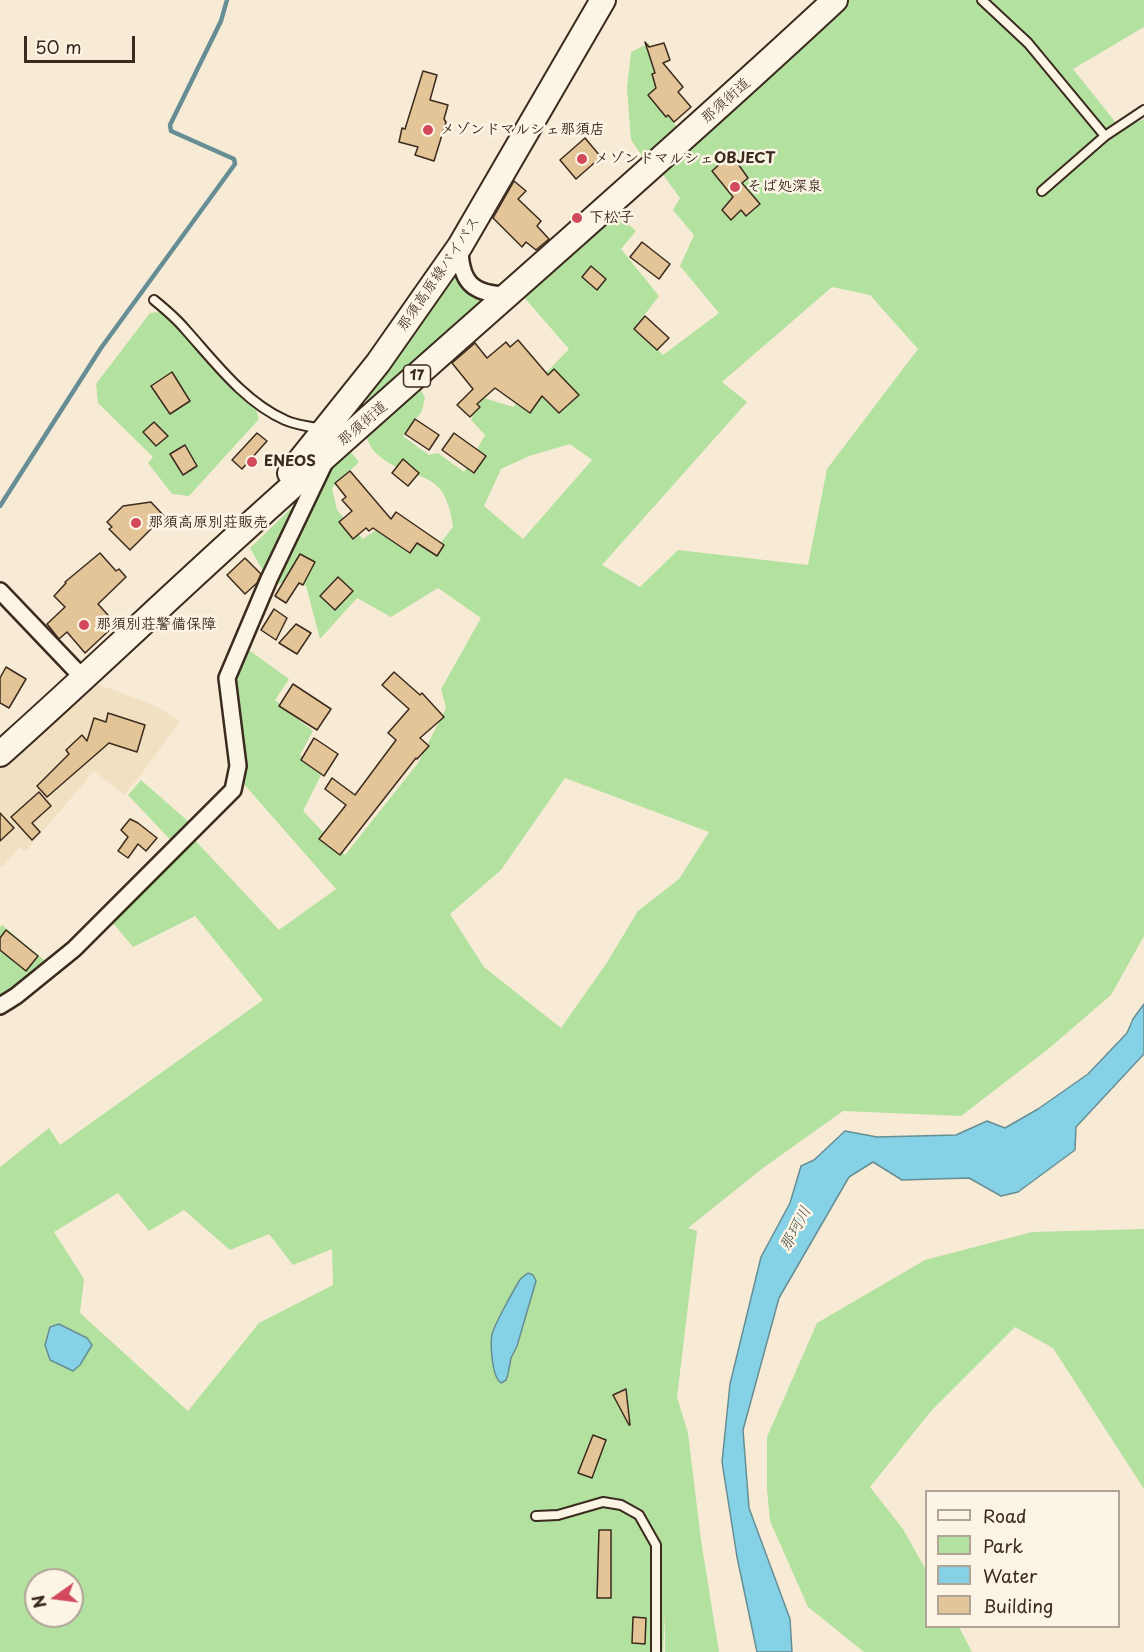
<!DOCTYPE html>
<meta charset="utf-8">
<style>
body{margin:0}
#map{position:relative;width:1144px;height:1652px;overflow:hidden;background:#f7ebd5;font-family:"Playpen Sans",sans-serif}
canvas{display:block}
.legend{position:absolute;left:925px;top:1490px;width:195px;height:138px;box-sizing:border-box;background:#fcf5e5;border:2px solid #afa495;margin:0;padding:8px 10px;list-style:none;font-size:18px;color:#3b2a1e}
.legend li{display:flex;align-items:center;gap:12px;height:30px}
.legend b{width:30px;border:2px solid #afa495}
.north{position:absolute;left:24px;top:1568px;width:60px;height:60px;box-sizing:border-box;background:#fcf5e5;border:2px solid #afa495;border-radius:50%;rotate:256deg;font-size:16px;font-weight:700;line-height:24px;text-align:center;color:#3b2a1e}
.north::after{content:'';display:block;margin:auto;width:21px;height:27px;background:#d1495b;clip-path:polygon(50% 0,100% 100%,50% 72%,0 100%)}
.scale{position:absolute;left:24px;top:36px;width:111px;height:27px;box-sizing:border-box;border:3px solid #3b2a1e;border-top:0;padding-left:8px;font-size:18px;line-height:21px;white-space:nowrap;color:#3b2a1e;-webkit-text-stroke:4px #fcf5e5;paint-order:stroke}
</style>
<div id="map">
<canvas width="1144" height="1652"></canvas>
<ul class="legend">
<li><b style="height:8px;background:#fcf5e5"></b>Road</li>
<li><b style="height:16px;background:#b3e1a0"></b>Park</li>
<li><b style="height:16px;background:#85d1e5"></b>Water</li>
<li><b style="height:16px;background:#e4c597"></b>Building</li>
</ul>
<div class="north">N</div>
<div class="scale">50 m</div>
</div>
<script>
const ctx = document.querySelector('canvas').getContext('2d');
ctx.lineJoin = 'round';
function paint(path, color) {
  ctx.fillStyle = color;
  ctx.fill(path, 'evenodd');
}
function trace(path, color, width, dash) {
  ctx.strokeStyle = color;
  ctx.lineWidth = width;
  ctx.lineCap = dash ? 'butt' : 'round';
  ctx.setLineDash(dash || []);
  ctx.stroke(path);
}
function write(font, color, halo, rows, align = 'center') {
  ctx.font = font + ' "Playpen Sans","Klee One",sans-serif';
  ctx.lineWidth = 5;
  ctx.setLineDash([]);
  ctx.textBaseline = 'middle';
  ctx.strokeStyle = halo;
  ctx.fillStyle = color;
  for (const [text, x, y, turn = 0] of rows) {
    ctx.save();
    ctx.translate(x, y);
    ctx.rotate((+turn || 0) * Math.PI / 180);
    ctx.textAlign = isNaN(turn) ? turn : align;
    if (halo) ctx.strokeText(text, 0, 0);
    ctx.fillText(text, 0, 0);
    ctx.restore();
  }
}
paint(new Path2D(`
 M 97,684 L 152,704 L 180,721 L 140,776 L 124,795 L 94,771 L 26,851 L 19,848 L 3,866 L 0,865 L 0,770 Z`), '#f1e0c2');
paint(new Path2D(`
 M 848,0 L 1144,0 L 1144,27 L 1073,69 L 1121,129 L 1144,119 L 1144,936 L 1111,995 L 1047,1050 L 961,1116 L 843,1111 L 763,1168 L 688,1228 L 697,1231 L 677,1397 L 688,1433 L 701,1540 L 719,1652 L 665,1652 L 665,1613 L 663,1652 L 0,1652 L 0,1167 L 49,1128 L 60,1145 L 263,1000 L 195,916 L 133,947 L 112,922 L 126,902 L 179,849 L 128,795 L 141,780 L 189,822 L 192,837 L 279,930 L 336,889 L 242,782 L 233,679 L 246,648 L 289,679 L 275,700 L 313,731 L 300,755 L 322,773 L 303,811 L 345,855 L 418,763 L 446,708 L 441,689 L 481,618 L 438,588 L 391,617 L 357,598 L 320,639 L 306,586 L 291,578 L 272,587 L 250,548 L 350,451 L 359,462 L 332,488 L 337,510 L 363,539 L 379,528 L 434,551 L 453,527 C 445,461 410,486 376,453 C 371,449 369,442 366,437 L 419,387 L 425,397 L 422,411 L 403,436 L 429,455 L 438,453 L 464,472 L 485,435 L 471,420 L 481,397 L 513,407 L 569,349 L 522,295 L 615,213 L 636,231 L 621,249 L 659,296 L 636,326 L 663,355 L 719,313 L 680,266 L 694,235 L 673,210 L 680,198 L 661,172 L 645,160 L 631,140 L 627,88 L 631,52 L 649,43 C 657,72 659,106 680,131 L 823,26 ZM 832,287 L 870,295 L 918,349 L 827,469 L 808,565 L 678,550 L 640,587 L 602,565 L 747,402 L 722,382 ZM 570,444 L 592,460 L 523,539 L 484,506 L 501,469 L 529,456 ZM 565,778 L 709,832 L 679,879 L 638,911 L 606,964 L 561,1028 L 484,967 L 450,914 L 501,870 ZM 118,1193 L 149,1231 L 184,1210 L 230,1250 L 269,1234 L 293,1265 L 332,1249 L 333,1285 L 259,1323 L 188,1411 L 80,1313 L 84,1279 L 54,1232 ZM 36,1580 L 72,1580 L 72,1616 L 36,1616 Z
 M 455,275 L 466,291 L 487,302 L 371,405 L 367,402 L 367,397 Z
 M 161,312 L 256,409 L 259,419 L 189,496 L 172,494 L 148,463 L 153,457 L 98,403 L 96,384 L 150,313 Z
 M 2,925 L 49,964 L 0,1003 L 0,927 Z
 M 1144,1229 L 1144,1489 L 1053,1348 L 1015,1327 L 931,1411 L 870,1487 L 903,1529 L 926,1570 L 926,1626 L 959,1627 L 972,1652 L 864,1652 L 808,1607 L 770,1521 L 767,1489 L 767,1437 L 817,1323 L 925,1260 L 1032,1232 Z`), '#b3e1a0');
const water = new Path2D(`
 M 1144,1004 L 1144,1054 L 1076,1127 L 1075,1150 L 1018,1192 L 1001,1196 L 969,1178 L 902,1180 L 873,1162 L 849,1177 L 779,1298 L 743,1430 L 749,1508 L 790,1619 L 792,1652 L 757,1652 L 737,1557 L 722,1462 L 730,1384 L 761,1257 L 790,1203 L 801,1166 L 814,1160 L 845,1131 L 877,1137 L 956,1135 L 987,1121 L 1005,1128 L 1038,1109 L 1088,1074 L 1127,1033 L 1133,1019 Z
 M 528,1273 L 533,1275 L 536,1281 L 517,1346 L 511,1358 L 508,1374 L 506,1380 L 501,1383 C 492,1377 490,1346 492,1334 C 495,1324 512,1293 518,1283 C 520,1278 524,1276 528,1273 Z
 M 59,1324 L 87,1338 L 92,1345 L 80,1365 L 73,1371 L 50,1360 L 45,1345 L 50,1327 Z`);
paint(water, '#85d1e5');
trace(water, '#678e95', 1.5);
trace(new Path2D(`
 M 0,506 L 101,348 L 235,164 L 234,159 L 171,131 L 170,125 L 221,21 L 227,0`), '#678e95', 4.5);
const building = new Path2D(`
 M 645,42 L 649,47 L 664,43 L 670,60 L 663,63 L 683,87 L 678,92 L 691,107 L 674,122 L 668,115 L 666,117 L 648,95 L 656,88 L 652,74 L 655,73 Z
 M 423,71 L 437,75 L 430,100 L 448,105 L 444,119 L 446,122 L 434,161 L 415,155 L 418,147 L 399,142 L 402,128 L 405,129 Z
 M 585,138 L 601,157 L 576,179 L 560,160 Z
 M 731,154 L 748,178 L 742,183 L 760,204 L 746,216 L 741,210 L 731,220 L 722,210 L 733,197 L 712,171 Z
 M 514,181 L 526,191 L 518,199 L 541,221 L 537,226 L 549,239 L 536,250 L 526,242 L 522,247 L 493,218 Z
 M 642,242 L 670,264 L 659,279 L 630,257 Z
 M 591,266 L 606,279 L 597,290 L 582,277 Z
 M 645,316 L 669,338 L 657,350 L 634,329 Z
 M 518,340 L 548,375 L 554,369 L 579,395 L 559,413 L 542,396 L 530,413 L 495,388 L 477,404 L 480,407 L 470,417 L 457,405 L 473,389 L 452,363 L 475,343 L 487,358 L 506,342 L 510,347 Z
 M 172,372 L 190,401 L 170,414 L 151,386 Z
 M 415,419 L 439,435 L 429,450 L 405,434 Z
 M 154,422 L 168,436 L 156,446 L 143,432 Z
 M 257,433 L 267,441 L 242,469 L 232,460 Z
 M 454,433 L 486,456 L 474,473 L 442,450 Z
 M 185,445 L 197,466 L 183,475 L 170,454 Z
 M 403,459 L 419,473 L 408,486 L 392,473 Z
 M 350,471 L 391,519 L 396,512 L 444,545 L 437,556 L 417,543 L 410,553 L 373,528 L 369,531 L 366,528 L 353,539 L 339,522 L 352,511 L 342,500 L 346,497 L 335,483 Z
 M 151,502 L 164,516 L 130,550 L 109,529 L 112,527 L 107,522 L 123,506 Z
 M 100,553 L 116,571 L 119,569 L 126,577 L 98,604 L 116,624 L 85,653 L 67,632 L 59,639 L 47,624 L 65,607 L 54,596 L 66,583 L 65,582 Z
 M 300,554 L 315,562 L 303,585 L 299,583 L 286,603 L 275,596 Z
 M 245,558 L 261,574 L 257,583 L 245,594 L 227,575 Z
 M 338,577 L 353,591 L 335,610 L 320,596 Z
 M 274,609 L 287,618 L 276,640 L 261,630 Z
 M 296,624 L 311,633 L 297,654 L 279,643 Z
 M 6,667 L 26,679 L 9,708 L 0,703 L 0,678 Z
 M 394,672 L 420,695 L 422,693 L 444,717 L 420,738 L 429,746 L 417,759 L 416,758 L 340,855 L 319,839 L 346,805 L 325,789 L 332,778 L 355,795 L 396,740 L 388,733 L 409,709 L 382,685 Z
 M 293,684 L 331,709 L 317,730 L 279,706 Z
 M 108,713 L 145,725 L 137,752 L 109,743 L 47,797 L 37,786 L 69,754 L 66,750 L 82,735 L 87,741 L 94,718 L 106,722 Z
 M 314,738 L 338,754 L 324,776 L 301,760 Z
 M 39,792 L 51,806 L 32,823 L 40,832 L 32,840 L 11,817 Z
 M 0,813 L 14,828 L 0,841 Z
 M 130,819 L 138,823 L 157,838 L 146,851 L 138,844 L 128,858 L 118,851 L 128,837 L 121,830 Z
 M 6,930 L 38,956 L 26,971 L 0,950 L 0,938 Z
 M 626,1389 L 630,1425 L 629,1425 L 613,1395 Z
 M 593,1435 L 606,1440 L 592,1478 L 578,1473 Z
 M 599,1530 L 611,1530 L 611,1598 L 597,1598 Z
 M 633,1617 L 646,1618 L 645,1644 L 632,1643 Z`);
paint(building, '#e4c597');
trace(building, '#3b2a1e', 1.5);
const service = new Path2D(`
 M 982,0 L 1028,43 L 1105,136
 M 1042,191 L 1105,136 L 1144,110
 M 154,300 C 165,309 176,318 185,329 C 214,361 244,402 285,420 C 295,425 309,426 321,429
 M 536,1516 L 558,1515 L 603,1502 L 621,1505 L 639,1515 L 656,1545 L 656,1652`);
const minor = new Path2D(`
 M 460,246 C 460,282 472,294 507,295
 M 0,591 L 84,679
 M 0,1006 L 16,996 L 74,949 L 233,790 L 238,766 L 227,678 L 269,579 L 325,462`);
const primary = new Path2D(`
 M 290,473 L 378,363 L 460,246 L 603,0
 M 0,754 C 83,680 163,603 246,528 C 441,351 642,180 835,0`);
trace(service, '#3b2a1e', 12);
trace(minor, '#3b2a1e', 20);
trace(primary, '#3b2a1e', 28);
trace(service, '#fcf5e5', 8);
trace(minor, '#fcf5e5', 15);
trace(primary, '#fcf5e5', 24);
for (const [x, y, r, color] of [
 [428,130,6,"#d1495b"],
 [582,159,6,"#d1495b"],
 [735,187,6,"#d1495b"],
 [577,218,6,"#d1495b"],
 [252,462,6,"#d1495b"],
 [136,523,6,"#d1495b"],
 [84,625,6,"#d1495b"]
]) {
  const dot = new Path2D();
  dot.arc(x, y, r, 0, 2 * Math.PI);
  ctx.fillStyle = color;
  ctx.fill(dot);
  trace(dot, '#fcf5e5', 2);
}
for (const [x, y, w] of [
 [417,376,27]
]) {
  const box = new Path2D();
  box.roundRect(x - w / 2, y - 11, w, 22, 4.5);
  ctx.fillStyle = '#fcf5e5';
  ctx.fill(box);
  trace(box, '#3b2a1e', 1.5);
}
write('bold 14px', '#3b2a1e', null, [
 ["17",417,376]
]);
write('15px', '#3b2a1e', '#fcf5e5', [
 ["那須街道",726,101,-42],
 ["那須高原線バイパス",439,274,-56],
 ["那須街道",363,424,-41]
]);
write('bold 15px', '#3b2a1e', '#fcf5e5', [
 ["メゾンドマルシェ那須店",440,130],
 ["メゾンドマルシェOBJECT",594,159],
 ["そば処深泉",747,187],
 ["下松子",589,218],
 ["ENEOS",264,462],
 ["那須高原別荘販売",148,523],
 ["那須別荘警備保障",96,625]
], 'left');
write('italic 16px', '#4e5450', '#fcf5e5', [
 ["那珂川",796,1229,-62]
]);
</script>
